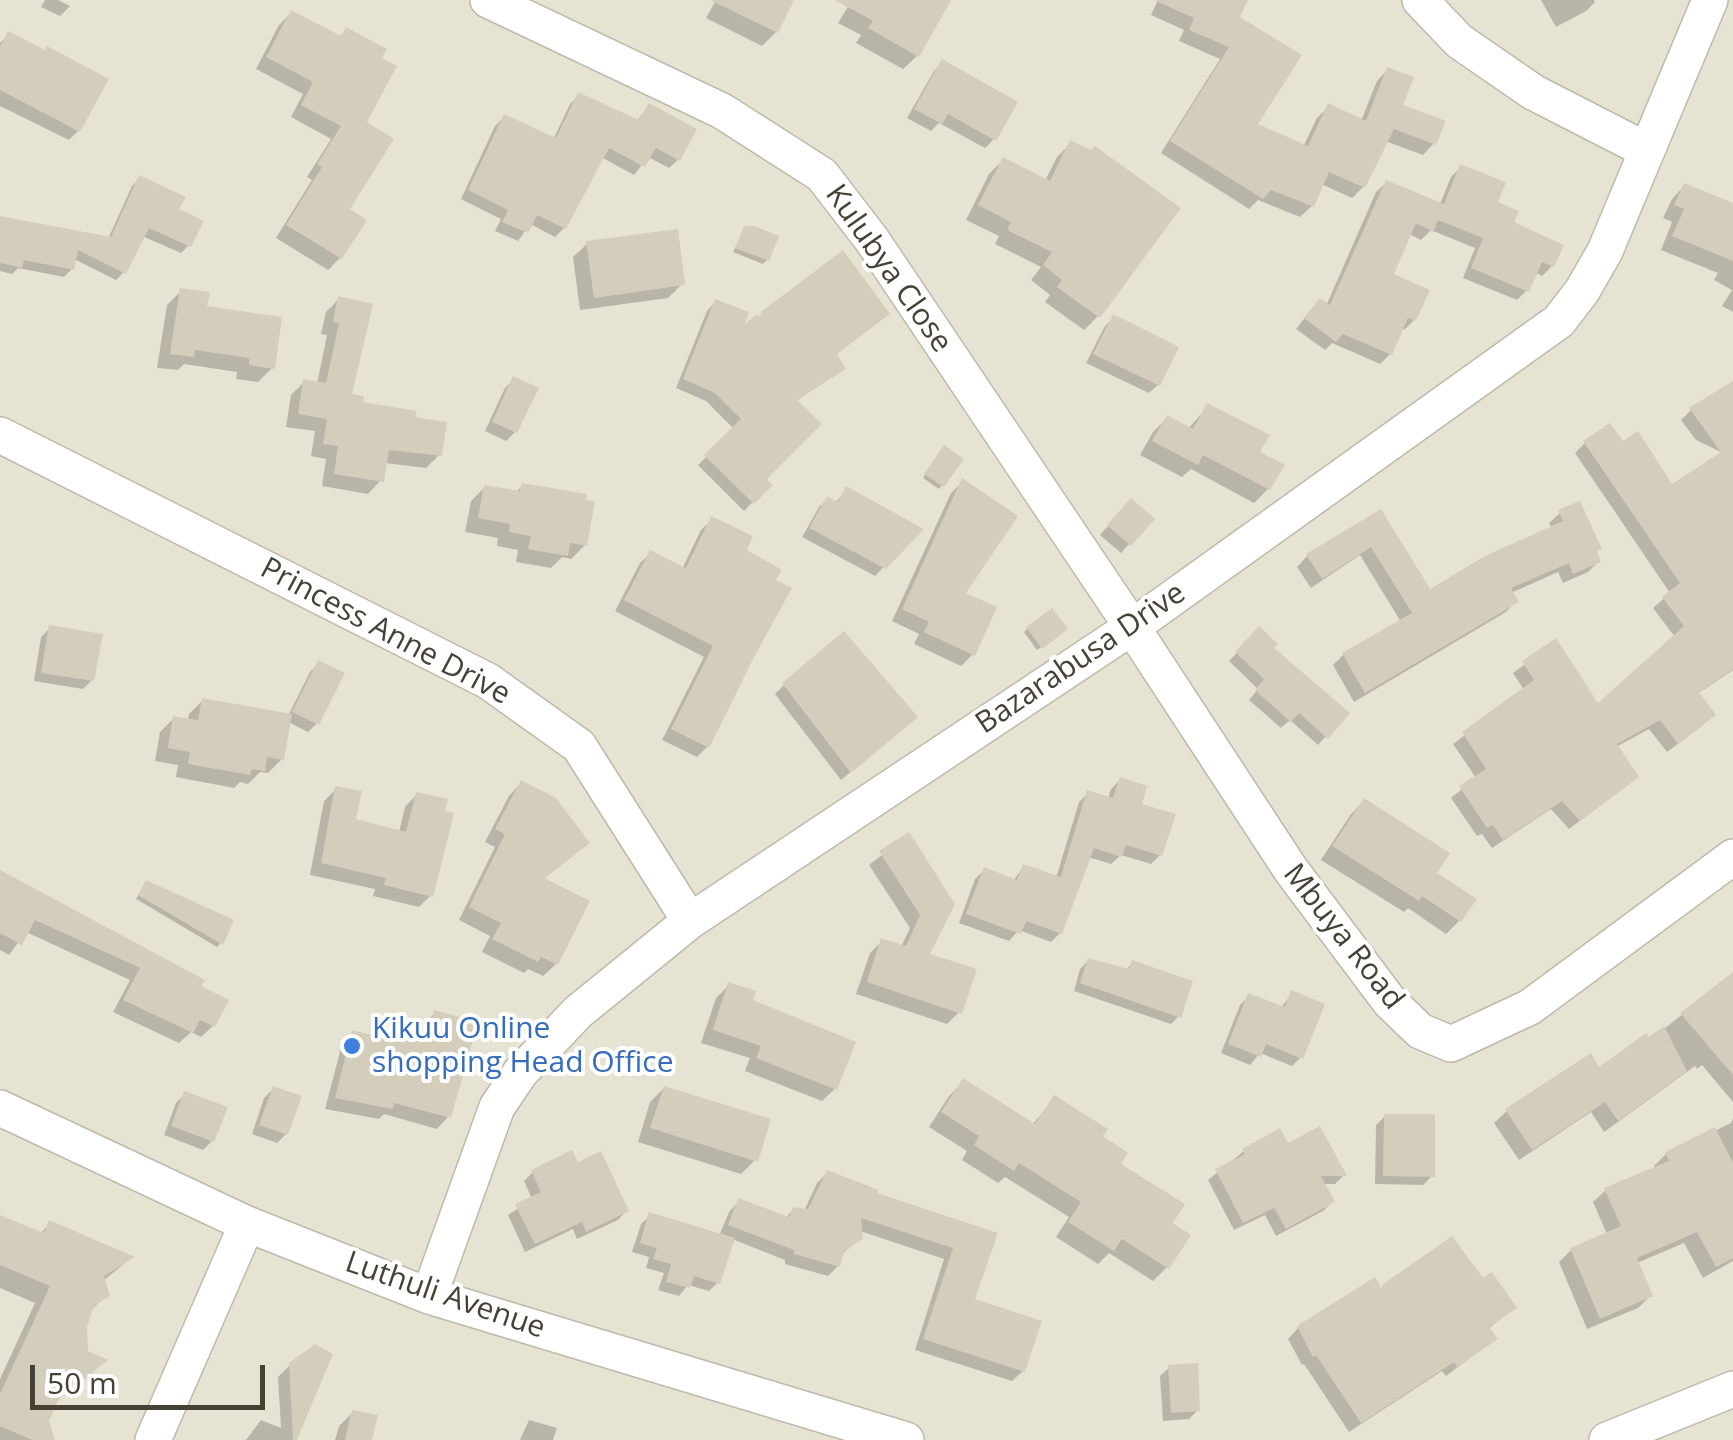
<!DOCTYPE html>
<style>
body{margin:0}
#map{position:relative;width:1733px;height:1440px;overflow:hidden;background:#f3f0e5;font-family:"Open Sans",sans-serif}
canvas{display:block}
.scale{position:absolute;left:30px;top:1365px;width:235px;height:45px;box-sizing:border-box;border:5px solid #464135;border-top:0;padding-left:12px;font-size:30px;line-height:35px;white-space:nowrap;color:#464135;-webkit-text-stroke:8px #fff;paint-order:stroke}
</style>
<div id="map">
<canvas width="1733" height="1440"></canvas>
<div class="scale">50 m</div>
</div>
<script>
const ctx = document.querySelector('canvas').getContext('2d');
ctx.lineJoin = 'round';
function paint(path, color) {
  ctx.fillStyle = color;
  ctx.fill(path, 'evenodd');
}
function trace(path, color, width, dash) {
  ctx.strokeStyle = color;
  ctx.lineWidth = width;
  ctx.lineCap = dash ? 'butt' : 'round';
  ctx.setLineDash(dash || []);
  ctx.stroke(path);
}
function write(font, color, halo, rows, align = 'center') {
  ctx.font = font + ' "Open Sans",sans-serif';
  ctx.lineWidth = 8;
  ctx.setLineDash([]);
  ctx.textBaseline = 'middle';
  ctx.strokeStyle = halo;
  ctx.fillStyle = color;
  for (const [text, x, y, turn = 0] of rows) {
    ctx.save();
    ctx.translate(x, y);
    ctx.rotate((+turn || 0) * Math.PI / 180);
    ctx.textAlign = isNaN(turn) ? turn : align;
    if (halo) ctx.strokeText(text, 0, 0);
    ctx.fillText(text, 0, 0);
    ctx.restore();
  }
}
paint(new Path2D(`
 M 0,0 L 1733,0 L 1733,1440 L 0,1440 Z`), '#e7e3d3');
paint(new Path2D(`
 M 45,0 L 58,0 L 70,6 L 60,16 L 41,7 Z
 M 716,0 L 792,0 L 776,32 L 762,46 L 706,18 Z
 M 852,0 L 933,0 L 917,56 L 903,69 L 856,43 L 861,35 L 838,23 Z
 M 1158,0 L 1245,0 L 1237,18 L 1255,125 L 1303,147 L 1317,118 L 1329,106 L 1361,121 L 1377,81 L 1388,69 L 1400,107 L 1434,143 L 1423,155 L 1385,141 L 1363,187 L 1352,198 L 1321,184 L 1312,206 L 1300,217 L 1258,200 L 1249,209 L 1161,153 L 1220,59 L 1179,41 L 1184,30 L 1151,15 Z
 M 1541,0 L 1594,0 L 1595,2 L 1586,11 L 1556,27 Z
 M 291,13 L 339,37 L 346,30 L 364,123 L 340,258 L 328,270 L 276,238 L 312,180 L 307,177 L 331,139 L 291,117 L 303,94 L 256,69 L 279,25 Z
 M 9,34 L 78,131 L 69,140 L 0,106 L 0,43 Z
 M 943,62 L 994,139 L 985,148 L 939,123 L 931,131 L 907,118 L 934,71 Z
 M 579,95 L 637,121 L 649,106 L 678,160 L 669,168 L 648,157 L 634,175 L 601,157 L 564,228 L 555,237 L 530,224 L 518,241 L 495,231 L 501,219 L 461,199 L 495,126 L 504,117 L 553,140 L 570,104 Z
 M 1071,143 L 1098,316 L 1084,330 L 1045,302 L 1050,295 L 1031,280 L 1041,267 L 995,244 L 999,236 L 966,220 L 989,174 L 1003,160 L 1045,181 L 1057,157 Z
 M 1461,167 L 1552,266 L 1542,276 L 1535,272 L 1527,290 L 1517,300 L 1463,278 L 1475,248 L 1431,230 L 1421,240 L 1409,234 L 1391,276 L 1414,320 L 1404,330 L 1401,328 L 1390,354 L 1380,364 L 1332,343 L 1325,350 L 1296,329 L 1310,311 L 1326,306 L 1376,192 L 1386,183 L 1440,204 L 1451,177 Z
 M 140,178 L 175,210 L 189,245 L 181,253 L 142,236 L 124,272 L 116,280 L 74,259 L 72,269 L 64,277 L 18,268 L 12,274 L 0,271 L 0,220 L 108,239 L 132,186 Z
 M 1684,186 L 1733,206 L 1733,312 L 1722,306 L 1732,290 L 1714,280 L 1718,273 L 1661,250 L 1672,222 L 1663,218 L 1672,199 Z
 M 745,229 L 767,260 L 763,264 L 733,252 Z
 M 587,244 L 682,284 L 668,298 L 580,310 L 573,257 Z
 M 181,291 L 204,308 L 272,368 L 258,382 L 236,379 L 237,372 L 184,364 L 178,370 L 157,368 L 167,305 Z
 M 339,299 L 349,396 L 360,404 L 412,419 L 439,455 L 426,468 L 384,463 L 381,480 L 368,494 L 322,486 L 326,459 L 311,456 L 315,431 L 286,427 L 291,395 L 304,382 L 317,384 L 327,335 L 321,334 L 326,312 Z
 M 715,302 L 739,331 L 834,355 L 843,369 L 795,402 L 763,479 L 769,485 L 744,511 L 698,465 L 734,429 L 706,401 L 676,388 L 707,311 Z
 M 1114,317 L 1158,385 L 1149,393 L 1086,363 L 1105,326 Z
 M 514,379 L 515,432 L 506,441 L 485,431 L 505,388 Z
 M 1732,385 L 1733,386 L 1733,458 L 1696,440 L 1681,420 L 1691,410 Z
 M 1208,406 L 1257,453 L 1268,489 L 1254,503 L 1191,469 L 1182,477 L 1140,455 L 1153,432 L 1167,418 L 1188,429 Z
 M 1585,443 L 1622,444 L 1671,488 L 1733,478 L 1733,670 L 1697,694 L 1703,725 L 1667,752 L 1649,729 L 1616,747 L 1626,786 L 1569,829 L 1551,809 L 1492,848 L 1482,834 L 1477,836 L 1451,798 L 1476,778 L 1453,744 L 1524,690 L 1513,673 L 1556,642 L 1598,707 L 1675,637 L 1653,608 L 1670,593 L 1575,453 Z
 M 941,452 L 942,485 L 939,489 L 923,478 Z
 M 963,481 L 962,594 L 973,654 L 961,666 L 914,644 L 919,634 L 892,621 L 951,493 Z
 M 523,485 L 585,545 L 571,559 L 562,557 L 551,568 L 516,562 L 518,550 L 497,546 L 498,538 L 465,532 L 471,501 L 485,487 L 515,493 Z
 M 847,489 L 920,530 L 875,576 L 802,537 L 819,507 L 828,499 L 835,503 Z
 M 1122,510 L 1129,544 L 1121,553 L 1100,535 Z
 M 1380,512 L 1429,592 L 1552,528 L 1549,523 L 1560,513 L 1598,562 L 1588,572 L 1563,583 L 1558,572 L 1511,593 L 1516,601 L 1506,612 L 1354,702 L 1333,665 L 1343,655 L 1401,622 L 1360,555 L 1311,588 L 1297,567 L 1307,556 Z
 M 711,520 L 744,551 L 707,747 L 697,757 L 662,740 L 704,657 L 615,611 L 640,563 L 651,553 L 682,569 L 701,530 Z
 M 50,628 L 92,680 L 83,689 L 34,681 L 41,637 Z
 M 1028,628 L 1061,633 L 1037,650 L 1024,632 Z
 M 1259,630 L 1270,648 L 1346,714 L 1318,745 L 1290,720 L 1281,728 L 1249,700 L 1258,689 L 1229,661 Z
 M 319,663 L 317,723 L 308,732 L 288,722 L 282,759 L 268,773 L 260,772 L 248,784 L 240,782 L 234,788 L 176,777 L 178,765 L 155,761 L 160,732 L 174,718 L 188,721 L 189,714 L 203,700 L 288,716 L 310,672 Z
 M 784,685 L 906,726 L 841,780 L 775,694 Z
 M 1120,780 L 1139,805 L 1160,855 L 1151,864 L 1121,855 L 1111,864 L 1088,857 L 1060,933 L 1051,942 L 1019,930 L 1009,941 L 959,923 L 975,879 L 984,870 L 1013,881 L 1024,866 L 1056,878 L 1079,802 L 1088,793 L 1108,799 L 1111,789 Z
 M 521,783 L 574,855 L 542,880 L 556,964 L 543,976 L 528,969 L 524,973 L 482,952 L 490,936 L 459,920 L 495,847 L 485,842 L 509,796 Z
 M 336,789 L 354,821 L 399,832 L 405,807 L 417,794 L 431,895 L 419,907 L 373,896 L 375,889 L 310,875 L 324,801 Z
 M 1364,801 L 1434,874 L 1459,921 L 1446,934 L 1408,908 L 1404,912 L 1321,860 L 1351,814 Z
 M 908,835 L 927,955 L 959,1012 L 947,1024 L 856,994 L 870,953 L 882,941 L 901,947 L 910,928 L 869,865 Z
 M 0,873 L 198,987 L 213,1026 L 201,1037 L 191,1032 L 179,1043 L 113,1012 L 130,980 L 26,932 L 9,955 L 0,950 Z
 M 143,887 L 231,921 L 220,944 L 217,947 L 136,899 Z
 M 1088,961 L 1125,970 L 1133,963 L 1179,1016 L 1171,1024 L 1074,991 L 1080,969 Z
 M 1733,974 L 1733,1102 L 1702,1065 L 1697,1069 L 1695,1066 L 1604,1132 L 1591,1112 L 1519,1160 L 1494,1123 L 1507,1111 L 1599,1070 L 1649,1041 Z
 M 729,985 L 835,1089 L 822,1101 L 745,1071 L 750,1058 L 701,1043 L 716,998 Z
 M 1292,993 L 1301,1057 L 1292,1066 L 1260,1053 L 1250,1065 L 1221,1053 L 1240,1005 L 1249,996 L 1281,1008 Z
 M 435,1013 L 448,1117 L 437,1129 L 384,1114 L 379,1119 L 325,1109 L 342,1044 L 353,1033 L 386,1040 L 388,1033 L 399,1021 L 423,1026 Z
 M 963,1082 L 1032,1125 L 1055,1098 L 1169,1224 L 1167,1267 L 1153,1281 L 1109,1253 L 1098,1264 L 1056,1237 L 1069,1217 L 1005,1177 L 998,1183 L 962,1160 L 967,1151 L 929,1127 L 949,1096 Z
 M 664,1088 L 755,1160 L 741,1174 L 638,1142 L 650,1102 Z
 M 273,1089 L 286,1134 L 277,1143 L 252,1134 L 264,1098 Z
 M 185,1094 L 212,1141 L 203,1150 L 164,1135 L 176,1103 Z
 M 1385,1116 L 1432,1176 L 1423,1185 L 1375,1184 L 1376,1125 Z
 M 1733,1118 L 1733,1261 L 1703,1278 L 1684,1243 L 1637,1263 L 1650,1296 L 1638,1308 L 1587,1329 L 1559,1262 L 1571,1250 L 1607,1234 L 1593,1202 L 1606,1190 L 1655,1169 L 1654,1166 L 1666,1154 L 1731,1123 Z
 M 1287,1147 L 1344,1175 L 1335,1184 L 1323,1184 L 1332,1202 L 1323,1211 L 1276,1236 L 1265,1215 L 1234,1230 L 1208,1180 L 1244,1151 Z
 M 576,1166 L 626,1211 L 618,1220 L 577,1239 L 573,1229 L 525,1252 L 508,1215 L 532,1199 L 524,1181 L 533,1172 Z
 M 827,1173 L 873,1195 L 995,1234 L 972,1301 L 1023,1371 L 1012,1381 L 915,1350 L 944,1259 L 860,1231 L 860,1238 L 841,1255 L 838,1266 L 828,1276 L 785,1264 L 785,1260 L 732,1239 L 718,1282 L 709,1291 L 688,1285 L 679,1296 L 658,1290 L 664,1273 L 646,1268 L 649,1257 L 632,1252 L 641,1224 L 650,1215 L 719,1236 L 729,1212 L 739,1201 L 785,1218 L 794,1209 L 804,1211 L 817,1183 Z
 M 0,1218 L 40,1234 L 50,1223 L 131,1258 L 103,1281 L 107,1295 L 89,1312 L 85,1327 L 85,1353 L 104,1361 L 53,1404 L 46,1421 L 52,1440 L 0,1440 L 0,1379 L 35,1303 L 0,1288 Z
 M 1482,1281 L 1514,1307 L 1488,1329 L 1495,1339 L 1446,1376 L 1442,1371 L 1349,1432 L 1304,1364 L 1302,1365 L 1288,1339 L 1298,1328 L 1384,1287 Z
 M 290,1365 L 295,1440 L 246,1440 L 261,1420 L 281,1428 L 278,1377 Z
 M 1170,1367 L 1198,1410 L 1189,1419 L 1163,1421 L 1160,1376 Z
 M 353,1412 L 370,1440 L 335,1440 L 339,1426 Z
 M 529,1420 L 557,1428 L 553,1440 L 520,1440 Z`), '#0003');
paint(new Path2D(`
 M 710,0 L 794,0 L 778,33 Z
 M 835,0 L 951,0 L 919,57 L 868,28 L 873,21 Z
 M 1154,0 L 1248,0 L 1240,17 L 1302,55 L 1258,124 L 1308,146 L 1328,103 L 1366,121 L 1387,67 L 1414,77 L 1403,105 L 1446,121 L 1436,145 L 1394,129 L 1365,188 L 1329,172 L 1314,207 L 1271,190 L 1263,199 L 1170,141 L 1229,47 L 1189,30 L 1194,18 Z
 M 291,10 L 341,36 L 346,27 L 387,49 L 382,58 L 397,66 L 367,122 L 394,139 L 350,209 L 367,220 L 342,259 L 286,225 L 322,167 L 317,164 L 341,126 L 301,105 L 313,82 L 266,57 Z
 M 8,31 L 45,50 L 47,46 L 109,79 L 80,132 L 0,90 L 0,47 Z
 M 942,59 L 1018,102 L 996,141 L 948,114 L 942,124 L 914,109 Z
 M 578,92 L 639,120 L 649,103 L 697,129 L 680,161 L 656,148 L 645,167 L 609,148 L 566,229 L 537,215 L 528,233 L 502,222 L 508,210 L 468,190 L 504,114 L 556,138 Z
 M 1070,140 L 1091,150 L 1095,146 L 1181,208 L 1100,318 L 1057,287 L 1062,280 L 1043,265 L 1052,252 L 1007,230 L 1011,222 L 978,205 L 1003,157 L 1050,181 Z
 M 1460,164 L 1506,182 L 1498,202 L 1519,211 L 1514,222 L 1564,245 L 1554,267 L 1542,262 L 1529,292 L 1471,268 L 1483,238 L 1438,220 L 1433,232 L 1416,223 L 1394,274 L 1430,290 L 1416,321 L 1408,318 L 1392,355 L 1343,334 L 1336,342 L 1304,318 L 1320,298 L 1330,305 L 1386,180 L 1444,204 Z
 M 139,175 L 186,197 L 179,209 L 204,221 L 191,247 L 149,228 L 126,274 L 78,250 L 74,270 L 24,260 L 22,268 L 0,263 L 0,216 L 111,237 Z
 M 1684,183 L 1733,203 L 1733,261 L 1672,236 L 1684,209 L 1674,205 Z
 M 744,226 L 754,226 L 779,236 L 769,261 L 735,248 Z
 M 678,229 L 685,285 L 594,298 L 586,241 Z
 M 843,250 L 890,314 L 837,354 L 846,369 L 797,400 L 822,424 L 767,479 L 773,485 L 754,504 L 704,455 L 741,419 L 715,393 L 683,379 L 715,299 L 749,312 L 745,324 L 756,315 L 760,316 L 762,311 Z
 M 180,288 L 210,292 L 207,306 L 282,317 L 275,369 L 249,365 L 249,358 L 195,350 L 194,357 L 170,354 Z
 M 338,296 L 373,304 L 352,394 L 364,396 L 363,402 L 417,411 L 415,417 L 447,422 L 442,456 L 389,450 L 384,482 L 334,474 L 338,446 L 323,444 L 327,419 L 298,414 L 303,379 L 326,383 L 339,323 L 333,322 Z
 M 1113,314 L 1179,347 L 1160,386 L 1093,354 Z
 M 513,376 L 539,388 L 517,433 L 492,422 Z
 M 1733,381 L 1733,669 L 1699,692 L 1716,715 L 1678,744 L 1660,720 L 1617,744 L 1639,777 L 1580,821 L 1562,801 L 1503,840 L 1493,825 L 1487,828 L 1459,786 L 1486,769 L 1462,732 L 1534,680 L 1522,661 L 1556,638 L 1598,703 L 1684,626 L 1662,597 L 1680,583 L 1583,441 L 1610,423 L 1623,441 L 1638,431 L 1672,484 L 1721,452 L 1689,408 Z
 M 1207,403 L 1270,435 L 1260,452 L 1285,465 L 1270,490 L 1203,455 L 1198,465 L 1152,441 L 1167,415 L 1193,429 Z
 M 944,445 L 964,459 L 944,487 L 924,474 Z
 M 962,478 L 1018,516 L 966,593 L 997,607 L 975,656 L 924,632 L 929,622 L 902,609 Z
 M 522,483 L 587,494 L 586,500 L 595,501 L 587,546 L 570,543 L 568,556 L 528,549 L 531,536 L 509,532 L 510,524 L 478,518 L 484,485 L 520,491 Z
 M 846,486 L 924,529 L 886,569 L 809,528 L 827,496 L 838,502 Z
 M 1131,498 L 1155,519 L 1131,546 L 1107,525 Z
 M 1580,501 L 1602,549 L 1597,551 L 1601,562 L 1573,574 L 1569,563 L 1511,588 L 1519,602 L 1365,693 L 1342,653 L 1412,613 L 1371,547 L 1322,579 L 1306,554 L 1381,509 L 1430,589 L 1485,556 L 1563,521 L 1558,510 Z
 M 711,516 L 753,536 L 747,550 L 782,570 L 776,580 L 792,588 L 755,655 L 709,748 L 671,729 L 713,646 L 624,600 L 650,550 L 686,568 Z
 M 1052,608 L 1068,629 L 1042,649 L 1026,627 Z
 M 49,625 L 103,634 L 94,681 L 41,673 Z
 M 1259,626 L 1278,644 L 1274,648 L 1350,713 L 1328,739 L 1299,713 L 1291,722 L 1255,690 L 1264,679 L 1235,652 Z
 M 844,631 L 918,717 L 851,773 L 782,683 Z
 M 318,660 L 345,673 L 319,725 L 292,712 Z
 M 202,698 L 292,714 L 284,760 L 267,757 L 265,771 L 252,769 L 250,775 L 188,764 L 190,752 L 168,748 L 173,716 L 198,720 Z
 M 1120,777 L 1147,786 L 1142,804 L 1176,814 L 1162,856 L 1126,845 L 1122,857 L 1094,848 L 1062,934 L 1026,921 L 1021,934 L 966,914 L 984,867 L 1017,880 L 1023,864 L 1061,877 L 1087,790 L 1113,798 Z
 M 521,780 L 556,798 L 590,843 L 544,878 L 590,901 L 558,965 L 541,957 L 538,962 L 492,939 L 501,923 L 469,907 L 505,834 L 495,829 Z
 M 335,786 L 362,791 L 356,819 L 406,832 L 416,792 L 448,799 L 445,811 L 454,813 L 433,897 L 384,885 L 386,878 L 321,863 Z
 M 1364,798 L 1450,853 L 1437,873 L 1477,899 L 1461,922 L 1422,896 L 1419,901 L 1332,846 Z
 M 909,832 L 955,904 L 930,954 L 977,969 L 962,1014 L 867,982 L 881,938 L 906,946 L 920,915 L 879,851 Z
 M 0,870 L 205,980 L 201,986 L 229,1000 L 215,1027 L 200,1020 L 193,1033 L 123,1000 L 140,968 L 35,920 L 22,945 L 0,933 Z
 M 146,880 L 234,920 L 223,945 L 138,895 Z
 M 1088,958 L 1129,969 L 1132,960 L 1193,981 L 1181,1018 L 1080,983 Z
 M 1733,972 L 1733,1075 L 1680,1013 Z
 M 728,982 L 756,991 L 753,1000 L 856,1042 L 837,1090 L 756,1058 L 761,1046 L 713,1030 Z
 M 1291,990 L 1325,1004 L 1303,1059 L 1266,1044 L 1261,1057 L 1228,1044 L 1248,993 L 1285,1007 Z
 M 434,1010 L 478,1022 L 451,1118 L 394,1103 L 393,1109 L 335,1098 L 352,1030 L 393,1040 L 398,1018 L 430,1026 Z
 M 1664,1026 L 1687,1071 L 1618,1121 L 1605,1102 L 1532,1150 L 1505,1109 L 1591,1053 L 1599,1067 L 1646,1033 L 1649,1037 Z
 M 963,1078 L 1035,1124 L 1054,1095 L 1108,1129 L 1103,1136 L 1128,1153 L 1121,1164 L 1185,1204 L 1173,1223 L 1191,1235 L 1169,1269 L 1122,1239 L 1114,1251 L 1068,1222 L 1081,1202 L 1019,1163 L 1014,1171 L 974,1145 L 979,1136 L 941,1112 Z
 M 273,1086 L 302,1096 L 288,1135 L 259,1125 Z
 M 664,1086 L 771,1119 L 758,1162 L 650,1128 Z
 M 184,1091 L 228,1107 L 214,1142 L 171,1126 Z
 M 1384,1114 L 1435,1114 L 1435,1177 L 1383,1176 Z
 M 1320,1126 L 1347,1176 L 1321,1176 L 1335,1202 L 1286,1229 L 1274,1208 L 1243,1223 L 1215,1169 L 1245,1154 L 1242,1149 L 1280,1128 L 1288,1143 Z
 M 1715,1127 L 1733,1163 L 1733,1258 L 1716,1267 L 1697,1232 L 1637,1258 L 1653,1296 L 1600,1319 L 1570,1248 L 1621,1226 L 1604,1188 L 1669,1161 L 1665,1152 Z
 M 572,1150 L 578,1162 L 601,1151 L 629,1211 L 586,1232 L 582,1222 L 535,1244 L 515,1204 L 541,1192 L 531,1170 Z
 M 827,1170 L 879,1190 L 877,1193 L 998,1233 L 975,1299 L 1042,1321 L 1025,1372 L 923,1339 L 953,1248 L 861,1218 L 863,1239 L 844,1251 L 840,1267 L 794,1254 L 794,1250 L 728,1225 L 738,1198 L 789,1217 L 793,1207 L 808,1209 Z
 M 649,1212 L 735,1238 L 720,1284 L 694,1276 L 690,1288 L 666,1282 L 671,1264 L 653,1259 L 657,1248 L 640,1243 Z
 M 0,1215 L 44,1233 L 49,1220 L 135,1257 L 104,1276 L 110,1296 L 94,1306 L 87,1327 L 88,1351 L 108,1360 L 58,1400 L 49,1421 L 55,1440 L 32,1440 L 0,1426 L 0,1394 L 50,1286 L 0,1265 Z
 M 1452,1236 L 1483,1278 L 1492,1272 L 1517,1308 L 1489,1327 L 1498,1339 L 1457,1367 L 1454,1362 L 1361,1423 L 1316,1355 L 1313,1357 L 1297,1326 L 1375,1277 L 1382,1290 L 1382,1285 Z
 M 315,1344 L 333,1354 L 297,1440 L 293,1440 L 289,1363 Z
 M 1198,1363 L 1200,1411 L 1171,1413 L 1168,1365 Z
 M 352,1410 L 378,1415 L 372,1440 L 345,1440 Z`), '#d5cdbb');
const minor = new Path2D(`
 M 488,0 L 722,111 L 822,175 L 872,240 L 1132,627 L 1291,870 L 1390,1002 L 1420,1031 L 1451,1044 L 1530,1007 L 1733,857
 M 1420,0 L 1459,41 L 1533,92 L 1646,150
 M 0,435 L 488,681 L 579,746 L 690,921
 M 0,1108 L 247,1224 L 429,1296 L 906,1440
 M 429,1296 L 497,1107 L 520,1073 L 578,1012 L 690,921 L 1132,627 L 1559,321 L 1582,291 L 1605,251 L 1710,0
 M 153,1440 L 247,1224
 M 1607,1440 L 1733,1389`);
trace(minor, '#beb9a8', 38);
trace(minor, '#fff', 35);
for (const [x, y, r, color] of [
 [352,1046,10,"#3f7fe0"]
]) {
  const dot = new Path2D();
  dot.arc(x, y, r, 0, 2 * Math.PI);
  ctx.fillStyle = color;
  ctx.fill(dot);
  trace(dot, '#fff', 4);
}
write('30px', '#464135', '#fff', [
 ["Kulubya Close",888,269,55],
 ["Princess Anne Drive",385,632,28],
 ["Bazarabusa Drive",1081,659,-34],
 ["Mbuya Road",1343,937,52],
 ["Luthuli Avenue",445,1296,19]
]);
write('30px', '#366cbe', '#fff', [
 ["Kikuu Online",372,1029],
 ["shopping Head Office",372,1063]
], 'left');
</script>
